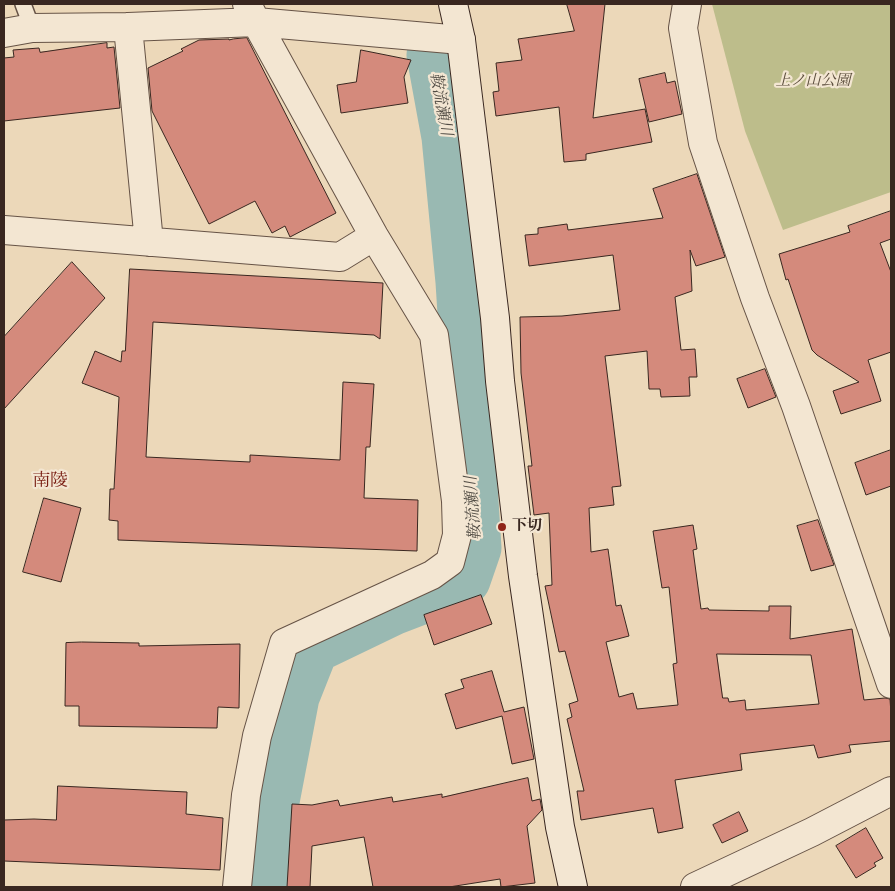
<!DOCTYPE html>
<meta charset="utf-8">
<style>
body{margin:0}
#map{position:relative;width:895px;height:891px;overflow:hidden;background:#ecd8b9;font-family:Cardo,serif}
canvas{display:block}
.frame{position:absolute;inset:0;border:5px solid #392720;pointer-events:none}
</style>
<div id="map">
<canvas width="895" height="891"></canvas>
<div class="frame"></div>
</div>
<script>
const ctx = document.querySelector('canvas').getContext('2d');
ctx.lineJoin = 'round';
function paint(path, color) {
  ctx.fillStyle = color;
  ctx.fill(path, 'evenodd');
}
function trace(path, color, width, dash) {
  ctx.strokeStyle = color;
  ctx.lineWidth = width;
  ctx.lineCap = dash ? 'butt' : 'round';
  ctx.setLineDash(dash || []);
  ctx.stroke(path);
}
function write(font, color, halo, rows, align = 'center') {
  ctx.font = font + ' Cardo,"Noto Serif JP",serif';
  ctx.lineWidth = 4.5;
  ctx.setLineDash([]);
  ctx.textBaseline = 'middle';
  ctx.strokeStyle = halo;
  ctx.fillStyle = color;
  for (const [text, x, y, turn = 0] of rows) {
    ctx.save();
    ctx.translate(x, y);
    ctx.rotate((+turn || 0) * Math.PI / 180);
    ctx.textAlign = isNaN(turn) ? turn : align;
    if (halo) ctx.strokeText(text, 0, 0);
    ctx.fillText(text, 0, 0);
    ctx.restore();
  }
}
paint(new Path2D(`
 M 712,4 L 891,4 L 891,192 L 783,230 L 745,131 Z`), '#bdbd8b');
trace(new Path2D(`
 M 264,887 L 273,812 L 295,697 L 314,649 L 393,611 L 445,591 L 466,580 L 477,548 L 460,282 L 446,137 L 431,55`), '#99b9b2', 49);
const building = new Path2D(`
 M 567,4 L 605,4 L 593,118 L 645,109 L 652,142 L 586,154 L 586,160 L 564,162 L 559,107 L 496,116 L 493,92 L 499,91 L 496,63 L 522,60 L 518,39 L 574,31 Z
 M 247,38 L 336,213 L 290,237 L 285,226 L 272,233 L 255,201 L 209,224 L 152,111 L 148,68 L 183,51 L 181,49 L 199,40 L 229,39 L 229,40 L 233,39 Z
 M 107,43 L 107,48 L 114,47 L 120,108 L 4,121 L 4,58 L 14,57 L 13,50 L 39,48 L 40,52 Z
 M 361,50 L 411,60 L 404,77 L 408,103 L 341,113 L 337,85 L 356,82 Z
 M 665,73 L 667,83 L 675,81 L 682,114 L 649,122 L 639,79 Z
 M 697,174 L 725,257 L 696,266 L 690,250 L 692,291 L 675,297 L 681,350 L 695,349 L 697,377 L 689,377 L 690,396 L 661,397 L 660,389 L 649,389 L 647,351 L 605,356 L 621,486 L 612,487 L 614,505 L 589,508 L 591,552 L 608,549 L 616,606 L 621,605 L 629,636 L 606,642 L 619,697 L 633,693 L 637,709 L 678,705 L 673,664 L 677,663 L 669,587 L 662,588 L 653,531 L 693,525 L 697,549 L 693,550 L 701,609 L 708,608 L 709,610 L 769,611 L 769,606 L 791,606 L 790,639 L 852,629 L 864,700 L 885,698 L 890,699 L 891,714 L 891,741 L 849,745 L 851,752 L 818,758 L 814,745 L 740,754 L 742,770 L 675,780 L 683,828 L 658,833 L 653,808 L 581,820 L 577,791 L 584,791 L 567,719 L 572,717 L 569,704 L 578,701 L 565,651 L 559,652 L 545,586 L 552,585 L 549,513 L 534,515 L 528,466 L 532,466 L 521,373 L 520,317 L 562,316 L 620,310 L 613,255 L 529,266 L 525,235 L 538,234 L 538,228 L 567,224 L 568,230 L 663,218 L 653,189 ZM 717,654 L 811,655 L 819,704 L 746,710 L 745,700 L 729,702 L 728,698 L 723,698 Z
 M 891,211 L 891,239 L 880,243 L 891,272 L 891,352 L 868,360 L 881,401 L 841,414 L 833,391 L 859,382 L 817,355 L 812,350 L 788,279 L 786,280 L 779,254 L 850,232 L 848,226 Z
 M 72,262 L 105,298 L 4,409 L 4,337 Z
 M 130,269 L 383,283 L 380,339 L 374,335 L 153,322 L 146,457 L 250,462 L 250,455 L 340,460 L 343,382 L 374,384 L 370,447 L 366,447 L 364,498 L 418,500 L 417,551 L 118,540 L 118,521 L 109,520 L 110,489 L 114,489 L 119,397 L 82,383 L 95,351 L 121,362 L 122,351 L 125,351 Z
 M 765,369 L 776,397 L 748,408 L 737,379 Z
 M 891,450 L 891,486 L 866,495 L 855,463 Z
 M 44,498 L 81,508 L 61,582 L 23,572 Z
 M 818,520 L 834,565 L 811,571 L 797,526 Z
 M 481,595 L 492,624 L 434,645 L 424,615 Z
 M 82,642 L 139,643 L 139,646 L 240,644 L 239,708 L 218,707 L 217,728 L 79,726 L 79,706 L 65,706 L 66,643 Z
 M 492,671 L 504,712 L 524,707 L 534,759 L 512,764 L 502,716 L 456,729 L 445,694 L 464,688 L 461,680 Z
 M 528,778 L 532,801 L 540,799 L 542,810 L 527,826 L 535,883 L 501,887 L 500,879 L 449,887 L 373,887 L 364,837 L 312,846 L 310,887 L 287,887 L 292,804 L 312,805 L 338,800 L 340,806 L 392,797 L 393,802 L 442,794 L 442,797 Z
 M 58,786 L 187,792 L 186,814 L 223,818 L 220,870 L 4,861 L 4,820 L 34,819 L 56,820 Z
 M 739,812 L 748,831 L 722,843 L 713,825 Z
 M 866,828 L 883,858 L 874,863 L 876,866 L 856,878 L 836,846 Z`);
paint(building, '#d48a7c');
trace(building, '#392720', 1);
const lane = new Path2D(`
 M 23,4 L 32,28`);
const street = new Path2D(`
 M 687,4 L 683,28 L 703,143 L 755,298 L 796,406 L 891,684
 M 128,27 L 149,242
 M 4,33 L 32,28 L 128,27 L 256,22 L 461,40
 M 4,230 L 340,257 L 374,236
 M 237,887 L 246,795 L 257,736 L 284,643 L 432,575 L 450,562 L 457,535 L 456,501 L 434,335 L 374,236 L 256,22 L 247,4
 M 695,887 L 812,832 L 891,791`);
const secondary = new Path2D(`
 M 453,4 L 461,40 L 495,318 L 500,381 L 523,576 L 560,827 L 573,887`);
trace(lane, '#665346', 18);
trace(street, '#665346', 30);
trace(secondary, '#392720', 30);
trace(lane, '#f3e6d2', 15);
trace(street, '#f3e6d2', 28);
trace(secondary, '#f3e6d2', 28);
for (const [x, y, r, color] of [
 [502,527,5,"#8f2418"]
]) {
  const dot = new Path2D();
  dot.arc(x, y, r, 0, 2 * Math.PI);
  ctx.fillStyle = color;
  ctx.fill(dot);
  trace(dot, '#f3e6d2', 2);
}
write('italic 15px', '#5a4c3b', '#f3e6d2', [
 ["上ノ山公園",813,82]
]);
write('bold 15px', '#392720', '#f3e6d2', [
 ["下切",512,527]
], 'left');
write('italic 16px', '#514c44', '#f3e6d2', [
 ["鞍流瀬川",440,104,80],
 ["鞍流瀬川",474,508,-94]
]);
write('18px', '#7a1f14', '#f3e6d2', [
 ["南陵",50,482]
]);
</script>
